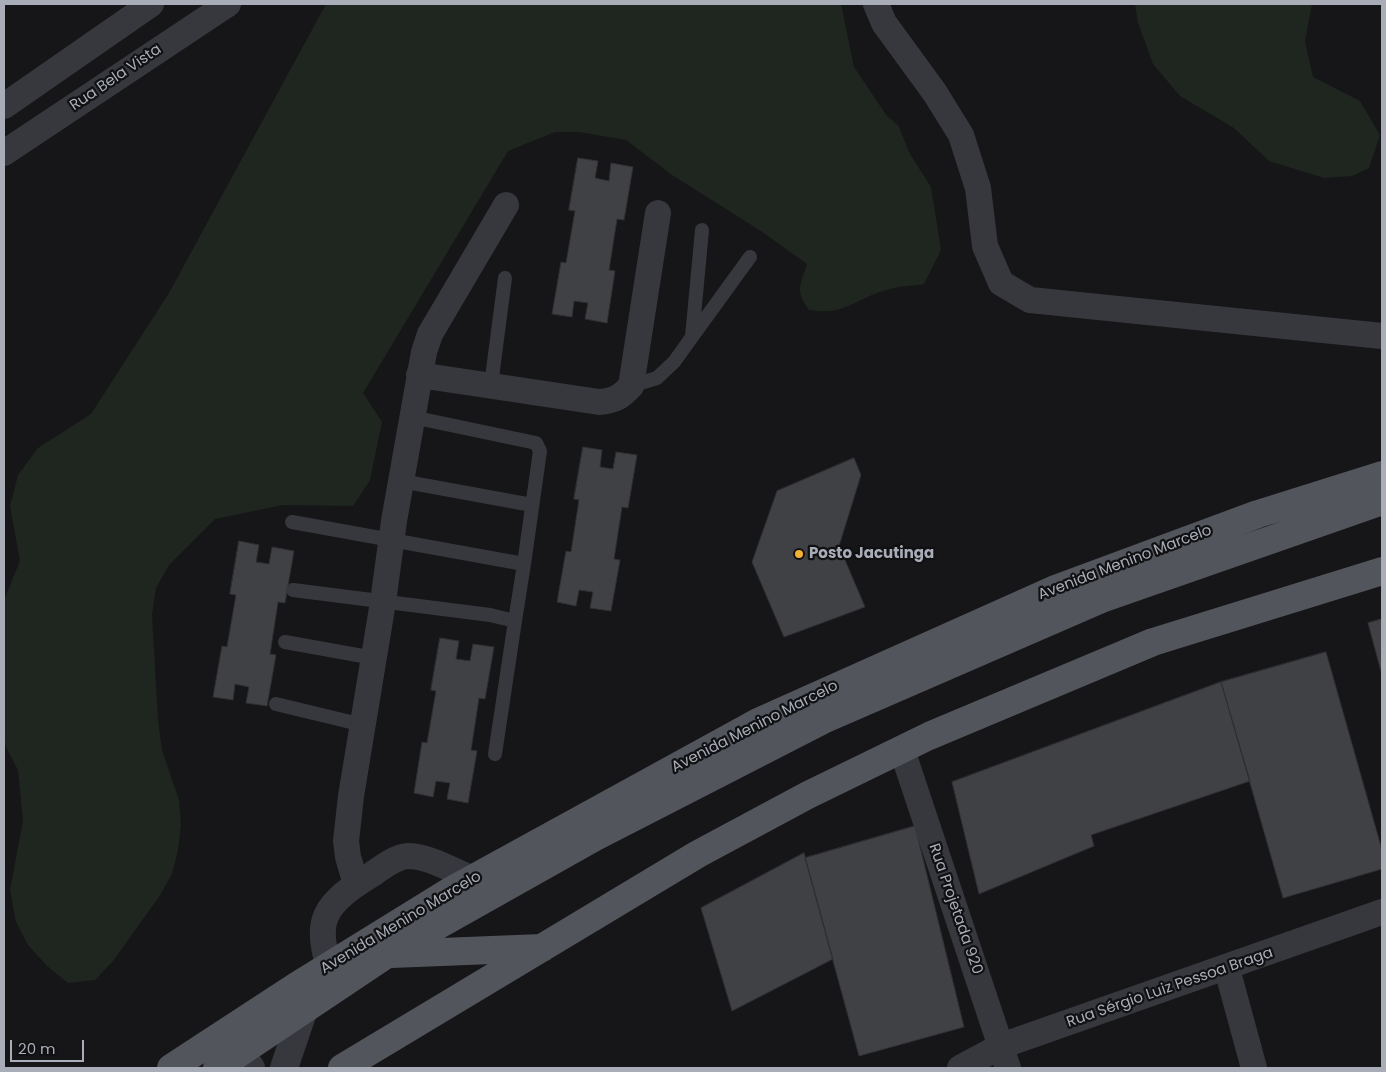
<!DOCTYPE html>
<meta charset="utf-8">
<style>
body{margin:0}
#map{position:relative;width:1386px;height:1072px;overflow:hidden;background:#161618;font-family:Poppins,sans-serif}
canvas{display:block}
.frame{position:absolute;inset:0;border:5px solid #a8adb8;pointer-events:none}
.scale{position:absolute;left:10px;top:1040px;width:74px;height:22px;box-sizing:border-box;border:2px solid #a8adb8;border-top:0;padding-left:6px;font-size:15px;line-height:18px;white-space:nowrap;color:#a8adb8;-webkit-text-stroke:4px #111113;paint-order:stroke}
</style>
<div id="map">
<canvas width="1386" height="1072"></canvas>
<div class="frame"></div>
<div class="scale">20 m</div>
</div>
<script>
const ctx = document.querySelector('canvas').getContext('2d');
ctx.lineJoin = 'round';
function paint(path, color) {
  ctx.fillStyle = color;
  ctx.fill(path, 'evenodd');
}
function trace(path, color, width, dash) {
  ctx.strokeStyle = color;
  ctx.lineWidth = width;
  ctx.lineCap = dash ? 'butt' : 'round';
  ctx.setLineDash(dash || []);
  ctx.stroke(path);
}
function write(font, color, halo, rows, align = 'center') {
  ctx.font = font + ' Poppins,sans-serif';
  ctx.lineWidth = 4.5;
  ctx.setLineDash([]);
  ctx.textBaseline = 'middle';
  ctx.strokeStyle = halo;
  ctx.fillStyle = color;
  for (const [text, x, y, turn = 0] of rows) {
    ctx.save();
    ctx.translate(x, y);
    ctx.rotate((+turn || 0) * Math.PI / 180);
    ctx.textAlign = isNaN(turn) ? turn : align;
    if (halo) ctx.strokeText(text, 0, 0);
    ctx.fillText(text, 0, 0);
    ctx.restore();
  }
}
paint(new Path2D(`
 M 326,4 L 841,4 L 854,67 L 887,116 L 898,125 L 910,154 L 931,187 L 941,250 L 924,284 C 912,286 898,286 886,290 C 855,299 845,316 809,310 C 795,291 800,285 807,264 L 761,231 L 672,175 L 626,140 L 579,132 L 555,132 L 508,151 L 363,393 L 382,422 L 370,480 L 353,506 L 283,505 L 215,519 L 169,565 L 156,588 L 152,615 L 158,720 L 162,750 L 179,800 L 181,825 L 178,850 L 172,874 L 159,897 L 113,961 L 95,980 L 68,983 L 47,966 L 28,945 L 16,922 L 10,890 L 23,820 L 18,770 L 6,747 L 4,736 L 4,600 L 20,561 L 10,506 L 18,475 L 38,448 L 91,414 L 169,293 Z
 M 1135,4 L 1312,4 L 1305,41 L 1313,77 L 1360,101 L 1380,135 L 1369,168 L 1352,176 L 1324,178 L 1269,161 L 1234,128 L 1180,96 L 1153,64 L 1138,23 Z`), '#1e261f');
const building = new Path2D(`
 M 578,158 L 598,161 L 595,178 L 609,181 L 611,163 L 633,167 L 624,220 L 617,219 L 609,270 L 615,271 L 607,323 L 585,319 L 588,303 L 574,301 L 572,317 L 552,314 L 561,262 L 566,263 L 575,211 L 569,210 Z
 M 583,447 L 602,450 L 600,467 L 613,469 L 616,452 L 637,455 L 628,508 L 622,507 L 614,559 L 620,560 L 611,611 L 590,608 L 593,592 L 579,590 L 576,606 L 557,602 L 566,551 L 571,552 L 579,500 L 574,499 Z
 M 854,458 L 861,475 L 839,546 L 865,607 L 784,637 L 752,562 L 777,491 Z
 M 239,541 L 259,545 L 256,562 L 269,564 L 272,547 L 294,551 L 285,603 L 278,602 L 270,654 L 276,655 L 267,706 L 246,703 L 249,687 L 235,684 L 233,700 L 213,697 L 222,646 L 227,647 L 236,595 L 230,594 Z
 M 1382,619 L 1382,675 L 1368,623 Z
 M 440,638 L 459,641 L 456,659 L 470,661 L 473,644 L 494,647 L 485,699 L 479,698 L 471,750 L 477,751 L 468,803 L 447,799 L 450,783 L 436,781 L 433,797 L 414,793 L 422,742 L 427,743 L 436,691 L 431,690 Z
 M 1326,652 L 1382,850 L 1382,869 L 1283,898 L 1221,682 Z
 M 1221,682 L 1250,781 L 1091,835 L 1094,846 L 979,894 L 952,782 Z
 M 915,826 L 964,1027 L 859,1056 L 805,858 Z
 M 804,853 L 833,959 L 732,1011 L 701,908 Z`);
paint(building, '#404145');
trace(building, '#303034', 1);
trace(new Path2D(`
 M 692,337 L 750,257
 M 491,385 L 505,278
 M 631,386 L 657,378 L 674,362 L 692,337 L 702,230
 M 412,417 L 536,443 L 540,451 L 524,564
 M 401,481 L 532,505
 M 292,522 L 524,564 L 515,621
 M 293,590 L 490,615 L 515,621 L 495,754
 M 285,642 L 374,658
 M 276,704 L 363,725`), '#37383d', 14);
trace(new Path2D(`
 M 876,4 L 884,23 L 935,93 L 961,135 L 978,188 L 985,246 L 1001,283 L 1030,300 L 1382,336
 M 4,106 L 151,4
 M 4,153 L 228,4
 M 419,375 L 599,402 C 614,401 621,397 631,386 L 658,213
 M 902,750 L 1008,1068
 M 356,884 L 348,857 L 346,841 L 351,796 L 383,602 L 394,521 L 424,352 L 430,334 L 506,205
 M 1227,969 L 1254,1068
 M 334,985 C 316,925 314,910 371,875 C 381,868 395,857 408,856 C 429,856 453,871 473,879
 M 960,1068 L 1001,1046 L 1382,912`), '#37383d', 26);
trace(new Path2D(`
 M 226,1033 L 251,1068
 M 284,1068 L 304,1009`), '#37383d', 28);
trace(new Path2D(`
 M 391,954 L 542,948
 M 171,1068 L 295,987 L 452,890 L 758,722 L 1053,590 L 1258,514 L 1382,475
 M 217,1068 L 387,954 L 595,837 L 823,720 L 1104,598 L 1382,501
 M 342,1068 L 698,854 L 808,795 L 929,736 L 1153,642 L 1382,571`), '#53555c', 28);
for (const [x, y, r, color] of [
 [799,554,5,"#f2b134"]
]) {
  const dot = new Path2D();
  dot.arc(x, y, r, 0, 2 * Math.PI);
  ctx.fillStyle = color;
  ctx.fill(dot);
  trace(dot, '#111113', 2);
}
write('15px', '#a8adb8', '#111113', [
 ["Rua Bela Vista",116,78,-34],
 ["Avenida Menino Marcelo",1125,563,-21],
 ["Avenida Menino Marcelo",755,727,-27],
 ["Rua Projetada 920",955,909,71],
 ["Avenida Menino Marcelo",401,923,-31],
 ["Rua Sérgio Luiz Pessoa Braga",1170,988,-19]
]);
write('bold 15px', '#a8adb8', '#111113', [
 ["Posto Jacutinga",809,554]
], 'left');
</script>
